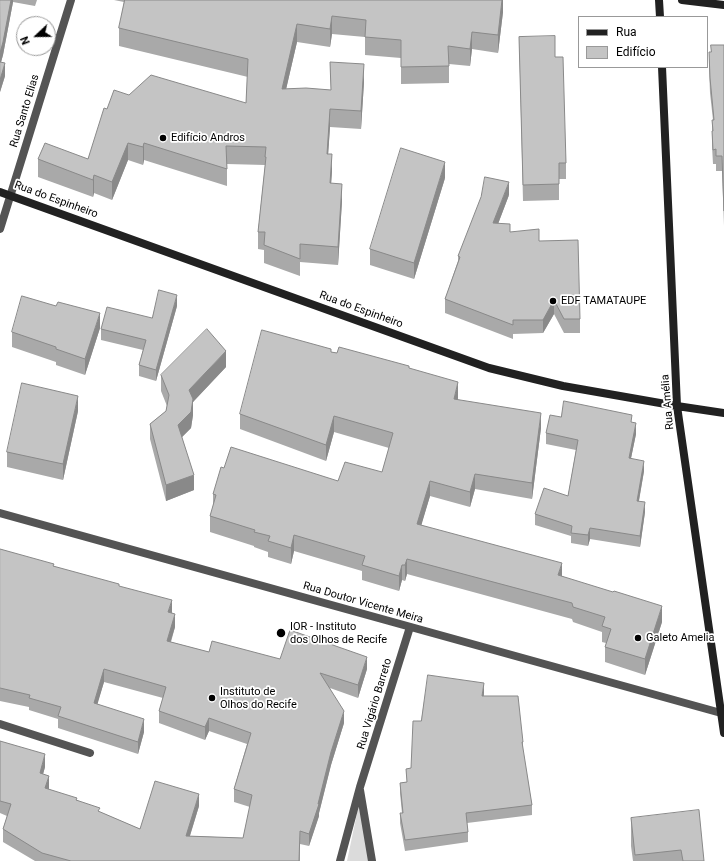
<!DOCTYPE html>
<meta charset="utf-8">
<style>
body{margin:0}
#map{position:relative;width:724px;height:861px;overflow:hidden;background:#fff;font-family:Roboto,sans-serif}
canvas{display:block}
.legend{position:absolute;left:578px;top:16px;width:130px;height:52px;box-sizing:border-box;background:#fff;border:1px solid #999;margin:0;padding:5px 7px;list-style:none;font-size:12px;color:#000}
.legend li{display:flex;align-items:center;gap:8px;height:20px}
.legend b{width:20px;border:1px solid #999}
.north{position:absolute;left:16px;top:16px;width:40px;height:40px;box-sizing:border-box;background:#fff;border:1px solid #999;border-radius:50%;rotate:248deg;font-size:11px;font-weight:700;line-height:16px;text-align:center;color:#000}
.north::after{content:'';display:block;margin:auto;width:14px;height:18px;background:#000;clip-path:polygon(50% 0,100% 100%,50% 72%,0 100%)}
</style>
<div id="map">
<canvas width="724" height="861"></canvas>
<ul class="legend">
<li><b style="height:5px;background:#212121"></b>Rua</li>
<li><b style="height:11px;background:#c4c4c4"></b>Edifício</li>
</ul>
<div class="north">N</div>
</div>
<script>
const ctx = document.querySelector('canvas').getContext('2d');
ctx.lineJoin = 'round';
function paint(path, color) {
  ctx.fillStyle = color;
  ctx.fill(path, 'evenodd');
}
function trace(path, color, width, dash) {
  ctx.strokeStyle = color;
  ctx.lineWidth = width;
  ctx.lineCap = dash ? 'butt' : 'round';
  ctx.setLineDash(dash || []);
  ctx.stroke(path);
}
function write(font, color, halo, rows, align = 'center') {
  ctx.font = font + ' Roboto,sans-serif';
  ctx.lineWidth = 3.5;
  ctx.setLineDash([]);
  ctx.textBaseline = 'middle';
  ctx.strokeStyle = halo;
  ctx.fillStyle = color;
  for (const [text, x, y, turn = 0] of rows) {
    ctx.save();
    ctx.translate(x, y);
    ctx.rotate((+turn || 0) * Math.PI / 180);
    ctx.textAlign = isNaN(turn) ? turn : align;
    if (halo) ctx.strokeText(text, 0, 0);
    ctx.fillText(text, 0, 0);
    ctx.restore();
  }
}
paint(new Path2D(`
 M 360,799 L 370,861 L 347,861 Z`), '#dbdbdb');
trace(new Path2D(`
 M 0,229 L 71,0
 M 0,513 L 721,713
 M 0,724 L 90,753
 M 360,790 L 372,861
 M 340,861 L 360,787 L 410,627`), '#545454', 8);
trace(new Path2D(`
 M 659,0 L 660,17
 M 682,0 L 724,5
 M 662,67 L 677,406 L 724,733
 M 0,192 L 489,368 L 563,386 L 677,406 L 724,413`), '#212121', 8);
paint(new Path2D(`
 M 0,0 L 37,0 L 35,6 L 13,2 L 3,55 L 1,62 L 5,76 L 0,92 Z
 M 114,0 L 503,0 L 503,12 L 498,53 L 472,49 L 470,66 L 449,64 L 449,83 L 401,84 L 401,58 L 365,55 L 365,37 L 332,34 L 330,47 L 297,42 L 286,89 L 331,90 L 330,62 L 364,82 L 361,129 L 330,127 L 328,154 L 332,171 L 331,183 L 342,201 L 338,265 L 300,262 L 300,276 L 264,263 L 264,250 L 258,249 L 258,232 L 265,165 L 227,164 L 227,186 L 144,160 L 143,165 L 128,160 L 112,200 L 94,193 L 93,197 L 38,177 L 38,159 L 88,159 L 107,109 L 129,95 L 246,103 L 248,77 L 119,46 L 119,28 L 124,2 Z
 M 519,37 L 555,57 L 566,163 L 566,179 L 559,179 L 559,200 L 523,201 Z
 M 724,45 L 724,226 L 722,171 L 716,171 L 716,164 L 713,164 L 712,146 L 712,120 L 713,120 L 710,93 L 709,67 L 709,52 L 711,52 Z
 M 445,178 L 414,279 L 370,265 L 370,249 Z
 M 509,195 L 498,224 L 510,232 L 539,241 L 580,319 L 580,333 L 564,333 L 554,314 L 543,333 L 513,334 L 513,339 L 445,313 L 445,299 L 458,261 L 458,256 Z
 M 177,306 L 156,381 L 139,376 L 139,365 L 143,350 L 101,340 L 101,329 L 152,318 Z
 M 100,328 L 85,375 L 56,365 L 56,362 L 12,347 L 12,332 Z
 M 331,352 L 409,368 L 458,398 L 458,400 L 541,428 L 532,499 L 475,489 L 470,507 L 430,496 L 421,525 L 562,576 L 662,622 L 645,675 L 605,662 L 605,647 L 606,643 L 602,642 L 602,632 L 573,622 L 572,619 L 407,574 L 405,581 L 402,580 L 399,591 L 362,580 L 362,571 L 294,551 L 291,564 L 268,557 L 268,552 L 254,547 L 254,546 L 210,532 L 210,516 L 213,506 L 213,494 L 224,468 L 338,481 L 382,472 L 389,448 L 334,432 L 326,461 L 240,429 L 240,414 Z
 M 226,367 L 193,402 L 193,415 L 191,428 L 182,437 L 194,490 L 166,501 L 150,439 L 150,424 L 166,411 L 167,406 L 161,391 L 161,375 Z
 M 78,411 L 63,480 L 7,467 L 7,452 Z
 M 561,417 L 632,423 L 636,434 L 631,458 L 644,471 L 639,501 L 645,512 L 640,547 L 590,539 L 588,546 L 571,543 L 571,536 L 535,525 L 535,514 L 568,496 L 576,450 L 546,444 L 546,433 Z
 M 0,549 L 119,587 L 172,612 L 175,627 L 171,642 L 209,652 L 367,669 L 358,698 L 330,688 L 344,723 L 331,765 L 319,813 L 319,816 L 309,846 L 300,844 L 300,861 L 35,861 L 3,842 L 3,829 L 7,816 L 0,813 L 0,741 L 45,767 L 43,774 L 49,788 L 49,789 L 77,800 L 100,812 L 140,829 L 199,806 L 190,836 L 243,838 L 250,807 L 234,802 L 234,789 L 247,744 L 209,731 L 205,740 L 159,723 L 159,711 L 163,698 L 104,682 L 97,704 L 144,732 L 138,754 L 58,728 L 58,719 L 29,710 L 29,707 L 0,701 Z
 M 484,693 L 484,696 L 523,742 L 523,752 L 532,805 L 532,815 L 467,823 L 468,832 L 468,842 L 405,851 L 400,823 L 400,813 L 402,813 L 400,793 L 400,783 L 407,782 L 406,769 L 411,768 L 421,721 Z
 M 631,818 L 704,861 L 633,861 L 631,846 Z`), '#a9a9a9');
paint(new Path2D(`
 M 11,0 L 13,0 L 13,2 L 3,55 L 0,66 L 0,53 Z
 M 502,0 L 503,0 L 503,12 L 498,53 L 498,35 Z
 M 332,16 L 332,34 L 330,47 L 330,29 Z
 M 297,24 L 297,42 L 282,107 L 282,89 Z
 M 472,32 L 472,49 L 470,66 L 470,49 Z
 M 5,63 L 5,76 L 0,92 L 0,80 Z
 M 364,64 L 364,82 L 361,129 L 361,111 Z
 M 330,109 L 330,127 L 327,172 L 327,154 Z
 M 128,143 L 128,160 L 112,200 L 112,182 Z
 M 144,143 L 144,160 L 143,165 L 143,147 Z
 M 332,154 L 332,171 L 330,201 L 330,183 Z
 M 445,162 L 445,178 L 414,279 L 414,263 Z
 M 94,175 L 94,193 L 93,197 L 93,180 Z
 M 509,182 L 509,195 L 493,237 L 493,223 Z
 M 342,184 L 342,201 L 338,265 L 338,247 Z
 M 177,295 L 177,306 L 156,381 L 156,370 Z
 M 554,300 L 554,314 L 543,333 L 543,320 Z
 M 100,313 L 100,328 L 85,375 L 85,359 Z
 M 226,351 L 226,367 L 193,402 L 193,415 L 191,428 L 178,441 L 178,425 L 189,390 Z
 M 458,382 L 458,398 L 454,415 L 454,399 Z
 M 78,396 L 78,411 L 63,480 L 63,464 Z
 M 541,413 L 541,428 L 532,499 L 532,483 Z
 M 334,416 L 334,432 L 326,461 L 326,445 Z
 M 636,423 L 636,434 L 629,468 L 629,458 Z
 M 644,461 L 644,471 L 637,511 L 637,501 Z
 M 475,474 L 475,489 L 470,507 L 470,492 Z
 M 194,475 L 194,490 L 166,501 L 166,485 Z
 M 430,481 L 430,496 L 417,540 L 417,524 Z
 M 645,502 L 645,512 L 640,547 L 640,536 Z
 M 590,528 L 590,539 L 588,546 L 588,535 Z
 M 294,535 L 294,551 L 291,564 L 291,548 Z
 M 407,559 L 407,574 L 405,581 L 405,565 Z
 M 562,563 L 562,579 L 558,575 Z
 M 402,565 L 402,580 L 399,591 L 399,576 Z
 M 172,600 L 172,612 L 168,625 L 168,612 Z
 M 662,606 L 662,622 L 645,675 L 645,659 Z
 M 175,614 L 175,627 L 167,653 L 167,641 Z
 M 367,657 L 367,669 L 358,698 L 358,685 Z
 M 104,669 L 104,682 L 94,716 L 94,703 Z
 M 484,683 L 484,693 L 482,706 L 482,696 Z
 M 344,711 L 344,723 L 331,765 L 319,813 L 319,816 L 309,846 L 309,834 L 331,752 Z
 M 209,718 L 209,731 L 205,740 L 205,727 Z
 M 144,719 L 144,732 L 138,754 L 138,742 Z
 M 45,754 L 45,767 L 40,785 L 40,773 Z
 M 49,776 L 49,788 L 45,801 L 45,788 Z
 M 199,794 L 199,806 L 186,848 L 186,836 Z`), '#898989');
const building = new Path2D(`
 M 0,0 L 11,0 L 3,42 L 0,53 Z
 M 125,0 L 502,0 L 498,35 L 472,32 L 470,49 L 448,46 L 449,66 L 401,67 L 401,40 L 365,37 L 366,20 L 332,16 L 330,29 L 297,24 L 282,89 L 306,88 L 331,90 L 330,62 L 364,64 L 361,111 L 330,109 L 327,154 L 332,154 L 330,183 L 342,184 L 338,247 L 300,244 L 300,259 L 264,245 L 265,232 L 258,232 L 266,157 L 265,157 L 266,147 L 226,146 L 227,169 L 144,143 L 143,147 L 128,143 L 112,182 L 94,175 L 93,180 L 38,159 L 45,143 L 88,159 L 104,108 L 107,109 L 114,90 L 129,95 L 151,75 L 246,103 L 248,59 L 119,28 Z
 M 555,36 L 555,57 L 563,57 L 566,163 L 559,163 L 559,184 L 523,185 L 519,37 Z
 M 711,45 L 724,45 L 724,211 L 722,156 L 716,156 L 716,149 L 713,150 L 712,131 L 713,131 L 712,120 L 714,120 L 710,78 L 709,52 L 711,52 Z
 M 0,62 L 5,63 L 0,80 Z
 M 401,148 L 445,162 L 414,263 L 370,249 Z
 M 485,177 L 509,182 L 493,223 L 510,224 L 510,232 L 539,229 L 539,241 L 578,240 L 580,319 L 564,319 L 554,300 L 543,320 L 513,320 L 513,325 L 445,299 L 460,257 L 458,256 L 481,197 Z
 M 159,290 L 177,295 L 156,370 L 139,365 L 146,340 L 101,329 L 107,307 L 152,318 Z
 M 22,296 L 56,306 L 58,302 L 100,313 L 85,359 L 56,349 L 56,347 L 12,332 Z
 M 207,329 L 226,351 L 189,390 L 193,399 L 191,412 L 178,425 L 194,475 L 166,485 L 150,424 L 166,411 L 169,395 L 161,375 Z
 M 262,330 L 331,349 L 331,352 L 337,353 L 339,347 L 409,366 L 409,368 L 458,382 L 454,399 L 541,413 L 532,483 L 475,474 L 470,492 L 430,481 L 417,524 L 562,563 L 558,575 L 613,592 L 614,591 L 662,606 L 645,659 L 605,647 L 611,629 L 602,626 L 605,617 L 573,607 L 572,603 L 407,559 L 405,565 L 402,565 L 399,576 L 362,565 L 365,556 L 294,535 L 291,548 L 268,541 L 270,536 L 254,532 L 255,530 L 210,516 L 216,495 L 213,494 L 221,467 L 224,468 L 231,447 L 338,481 L 345,462 L 382,472 L 393,433 L 334,416 L 326,445 L 240,414 Z
 M 22,383 L 78,396 L 63,464 L 7,452 Z
 M 564,401 L 632,415 L 631,422 L 636,423 L 629,458 L 644,461 L 637,501 L 645,502 L 640,536 L 590,528 L 588,535 L 571,533 L 572,526 L 535,514 L 544,488 L 568,496 L 578,440 L 546,433 L 550,415 L 561,417 Z
 M 0,549 L 54,564 L 53,566 L 119,584 L 119,586 L 172,600 L 168,612 L 175,614 L 167,641 L 209,652 L 212,641 L 280,659 L 290,630 L 367,657 L 358,685 L 320,673 L 344,711 L 331,752 L 318,804 L 319,804 L 309,834 L 300,831 L 299,861 L 71,861 L 42,853 L 3,829 L 11,804 L 0,801 L 0,741 L 45,754 L 40,773 L 49,776 L 45,788 L 77,798 L 76,800 L 100,808 L 98,811 L 140,829 L 155,781 L 199,794 L 186,836 L 243,838 L 252,795 L 234,789 L 251,733 L 209,718 L 205,727 L 159,711 L 166,687 L 104,669 L 94,703 L 144,719 L 138,742 L 58,716 L 61,707 L 29,698 L 30,695 L 0,688 Z
 M 428,675 L 484,683 L 482,696 L 518,696 L 523,742 L 522,742 L 532,805 L 466,813 L 468,832 L 405,840 L 400,813 L 403,813 L 400,783 L 407,782 L 406,769 L 411,768 L 413,721 L 421,721 Z
 M 699,810 L 704,861 L 683,861 L 681,850 L 635,855 L 631,818 Z`);
paint(building, '#c4c4c4');
trace(building, '#898989', 1);
for (const [x, y, r, color] of [
 [163,138,4,"#000"],
 [553,301,4,"#000"],
 [281,633,5,"#000"],
 [638,638,4,"#000"],
 [212,698,4,"#000"]
]) {
  const dot = new Path2D();
  dot.arc(x, y, r, 0, 2 * Math.PI);
  ctx.fillStyle = color;
  ctx.fill(dot);
  trace(dot, '#fff', 1.5);
}
write('11px', '#000', '#fff', [
 ["Rua Santo Elias",25,111,-73],
 ["Rua do Espinheiro",56,200,20],
 ["Rua do Espinheiro",361,310,20],
 ["Rua Amélia",668,402,-95],
 ["Rua Doutor Vicente Meira",363,603,16],
 ["Rua Vigário Barreto",375,704,-73]
]);
write('11px', '#000', '#fff', [
 ["Edifício Andros",171,138],
 ["EDF TAMATAUPE",561,301],
 ["IOR - Instituto",290,627],
 ["dos Olhos de Recife",290,640],
 ["Galeto Amelia",646,638],
 ["Instituto de",220,692],
 ["Olhos do Recife",220,705]
], 'left');
</script>
